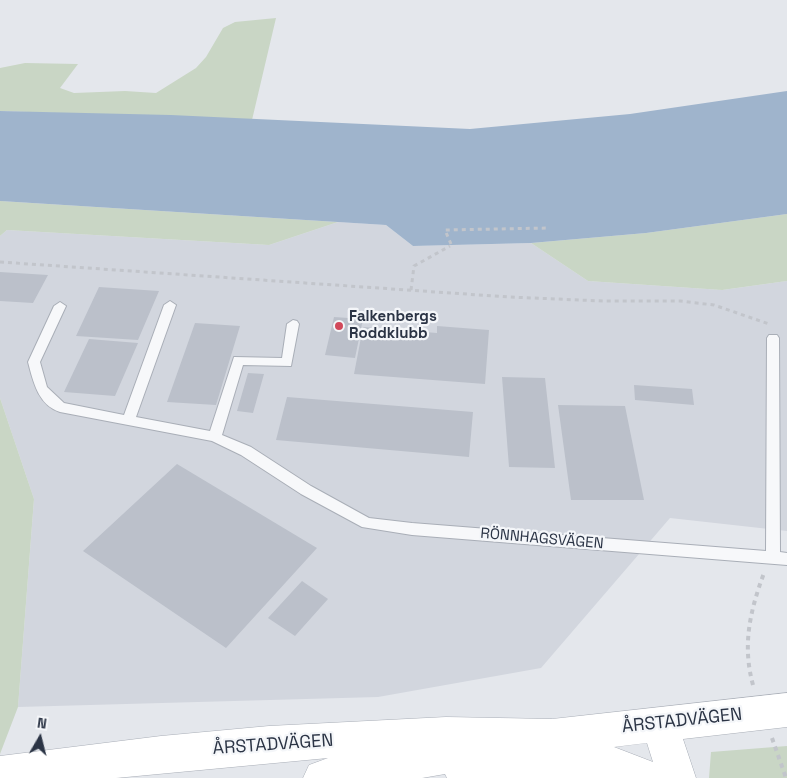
<!DOCTYPE html>
<meta charset="utf-8">
<style>
body{margin:0}
#map{position:relative;width:787px;height:778px;overflow:hidden;background:#e4e7ec;font-family:"Space Grotesk",sans-serif}
canvas{display:block}
.north{position:absolute;left:15px;top:713px;width:50px;height:50px;-webkit-text-stroke:4px #f4f6f9;paint-order:stroke;rotate:8deg;font-size:14px;font-weight:700;line-height:20px;text-align:center;color:#2b3445}
.north::after{content:'';display:block;margin:auto;width:18px;height:22px;background:#2b3445;clip-path:polygon(50% 0,100% 100%,50% 72%,0 100%)}
</style>
<div id="map">
<canvas width="787" height="778"></canvas>
<div class="north">N</div>
</div>
<script>
const ctx = document.querySelector('canvas').getContext('2d');
ctx.lineJoin = 'round';
function paint(path, color) {
  ctx.fillStyle = color;
  ctx.fill(path, 'evenodd');
}
function trace(path, color, width, dash) {
  ctx.strokeStyle = color;
  ctx.lineWidth = width;
  ctx.lineCap = dash ? 'butt' : 'round';
  ctx.setLineDash(dash || []);
  ctx.stroke(path);
}
function write(font, color, halo, rows, align = 'center') {
  ctx.font = font + ' "Space Grotesk",sans-serif';
  ctx.lineWidth = 4.5;
  ctx.setLineDash([]);
  ctx.textBaseline = 'middle';
  ctx.strokeStyle = halo;
  ctx.fillStyle = color;
  for (const [text, x, y, turn = 0] of rows) {
    ctx.save();
    ctx.translate(x, y);
    ctx.rotate((+turn || 0) * Math.PI / 180);
    ctx.textAlign = isNaN(turn) ? turn : align;
    if (halo) ctx.strokeText(text, 0, 0);
    ctx.fillText(text, 0, 0);
    ctx.restore();
  }
}
paint(new Path2D(`
 M 338,222 L 386,225 L 413,246 L 531,243 L 588,281 L 722,290 L 787,281 L 787,531 L 670,518 L 541,668 L 378,697 L 18,707 L 34,499 L 0,398 L 0,236 L 7,230 L 269,245 Z`), '#d2d6de');
paint(new Path2D(`
 M 276,18 L 252,120 L 0,111 L 0,68 L 25,63 L 78,64 L 60,88 L 74,93 L 125,91 L 156,93 L 196,68 L 206,57 L 223,28 L 235,22 Z
 M 0,201 L 338,222 L 269,245 L 7,230 L 0,236 Z
 M 787,214 L 787,281 L 722,290 L 588,281 L 531,243 L 646,233 Z
 M 0,398 L 34,499 L 18,707 L 0,754 Z
 M 787,746 L 787,778 L 709,778 L 711,752 Z`), '#c9d6c5');
paint(new Path2D(`
 M 787,91 L 787,214 L 646,233 L 531,243 L 413,246 L 386,225 L 0,201 L 0,111 L 171,115 L 470,129 L 630,114 Z`), '#9fb4cc');
paint(new Path2D(`
 M 0,272 L 48,275 L 33,303 L 0,301 Z
 M 99,287 L 159,291 L 138,340 L 76,336 Z
 M 334,317 L 363,319 L 355,358 L 325,355 Z
 M 195,323 L 240,326 L 216,405 L 167,402 Z
 M 437,326 L 489,330 L 485,384 L 354,374 L 363,327 L 437,333 Z
 M 89,339 L 138,343 L 115,396 L 64,392 Z
 M 248,373 L 264,374 L 253,413 L 237,411 Z
 M 502,377 L 545,378 L 555,468 L 509,467 Z
 M 634,385 L 692,389 L 694,405 L 635,400 Z
 M 287,397 L 473,412 L 469,457 L 276,440 Z
 M 558,405 L 625,406 L 644,500 L 571,500 Z
 M 177,464 L 317,548 L 226,648 L 83,551 Z
 M 302,581 L 328,599 L 295,636 L 268,618 Z`), '#bbc0ca');
const lane = new Path2D(`
 M 170,301 L 176,305 L 136,417 L 210,431 L 234,357 L 282,358 L 287,324 L 293,320 L 297,321 L 299,324 L 291,366 L 243,365 L 222,435 L 251,447 L 311,486 L 369,518 L 412,523 L 766,551 L 767,338 L 769,335 L 777,335 L 779,338 L 780,552 L 787,553 L 787,565 L 412,535 L 362,527 L 301,494 L 241,455 L 212,441 L 60,412 C 38,405 33,381 28,362 L 54,306 L 60,302 L 66,306 L 40,362 L 47,387 L 64,403 L 124,415 L 164,305 Z`);
const secondary = new Path2D(`
 M 787,693 L 787,727 L 683,739 L 696,778 L 447,778 L 445,774 L 422,778 L 303,778 L 309,765 L 328,758 L 116,778 L 0,778 L 0,756 L 161,736 L 269,726 L 446,717 L 552,719 ZM 647,743 L 653,762 L 614,747 Z`);
trace(lane, '#a9aeb7', 2);
trace(secondary, '#a9aeb7', 1);
trace(new Path2D(`
 M 451,244 L 445,230 L 549,228
 M 0,262 L 509,297 L 603,301 L 680,301 L 714,305 L 769,324
 M 411,290 L 414,266 L 450,246`), '#c2c5cb', 3, [4, 4]);
trace(new Path2D(`
 M 753,685 C 742,645 750,611 764,573
 M 772,738 L 786,778`), '#c2c5cb', 4, [4.5, 4.5]);
paint(lane, '#f7f8fa');
paint(secondary, '#fff');
for (const [x, y, r, color] of [
 [339,326,5,"#d1495b"]
]) {
  const dot = new Path2D();
  dot.arc(x, y, r, 0, 2 * Math.PI);
  ctx.fillStyle = color;
  ctx.fill(dot);
  trace(dot, '#f4f6f9', 2);
}
write('bold 15px', '#2b3445', '#f4f6f9', [
 ["Falkenbergs",349,317],
 ["Roddklubb",349,334]
], 'left');
write('15px', '#2b3445', '#f4f6f9', [
 ["RÖNNHAGSVÄGEN",542,539,5]
]);
write('18px', '#2b3445', '#f4f6f9', [
 ["ÅRSTADVÄGEN",682,721,-6],
 ["ÅRSTADVÄGEN",273,745,-4]
]);
</script>
